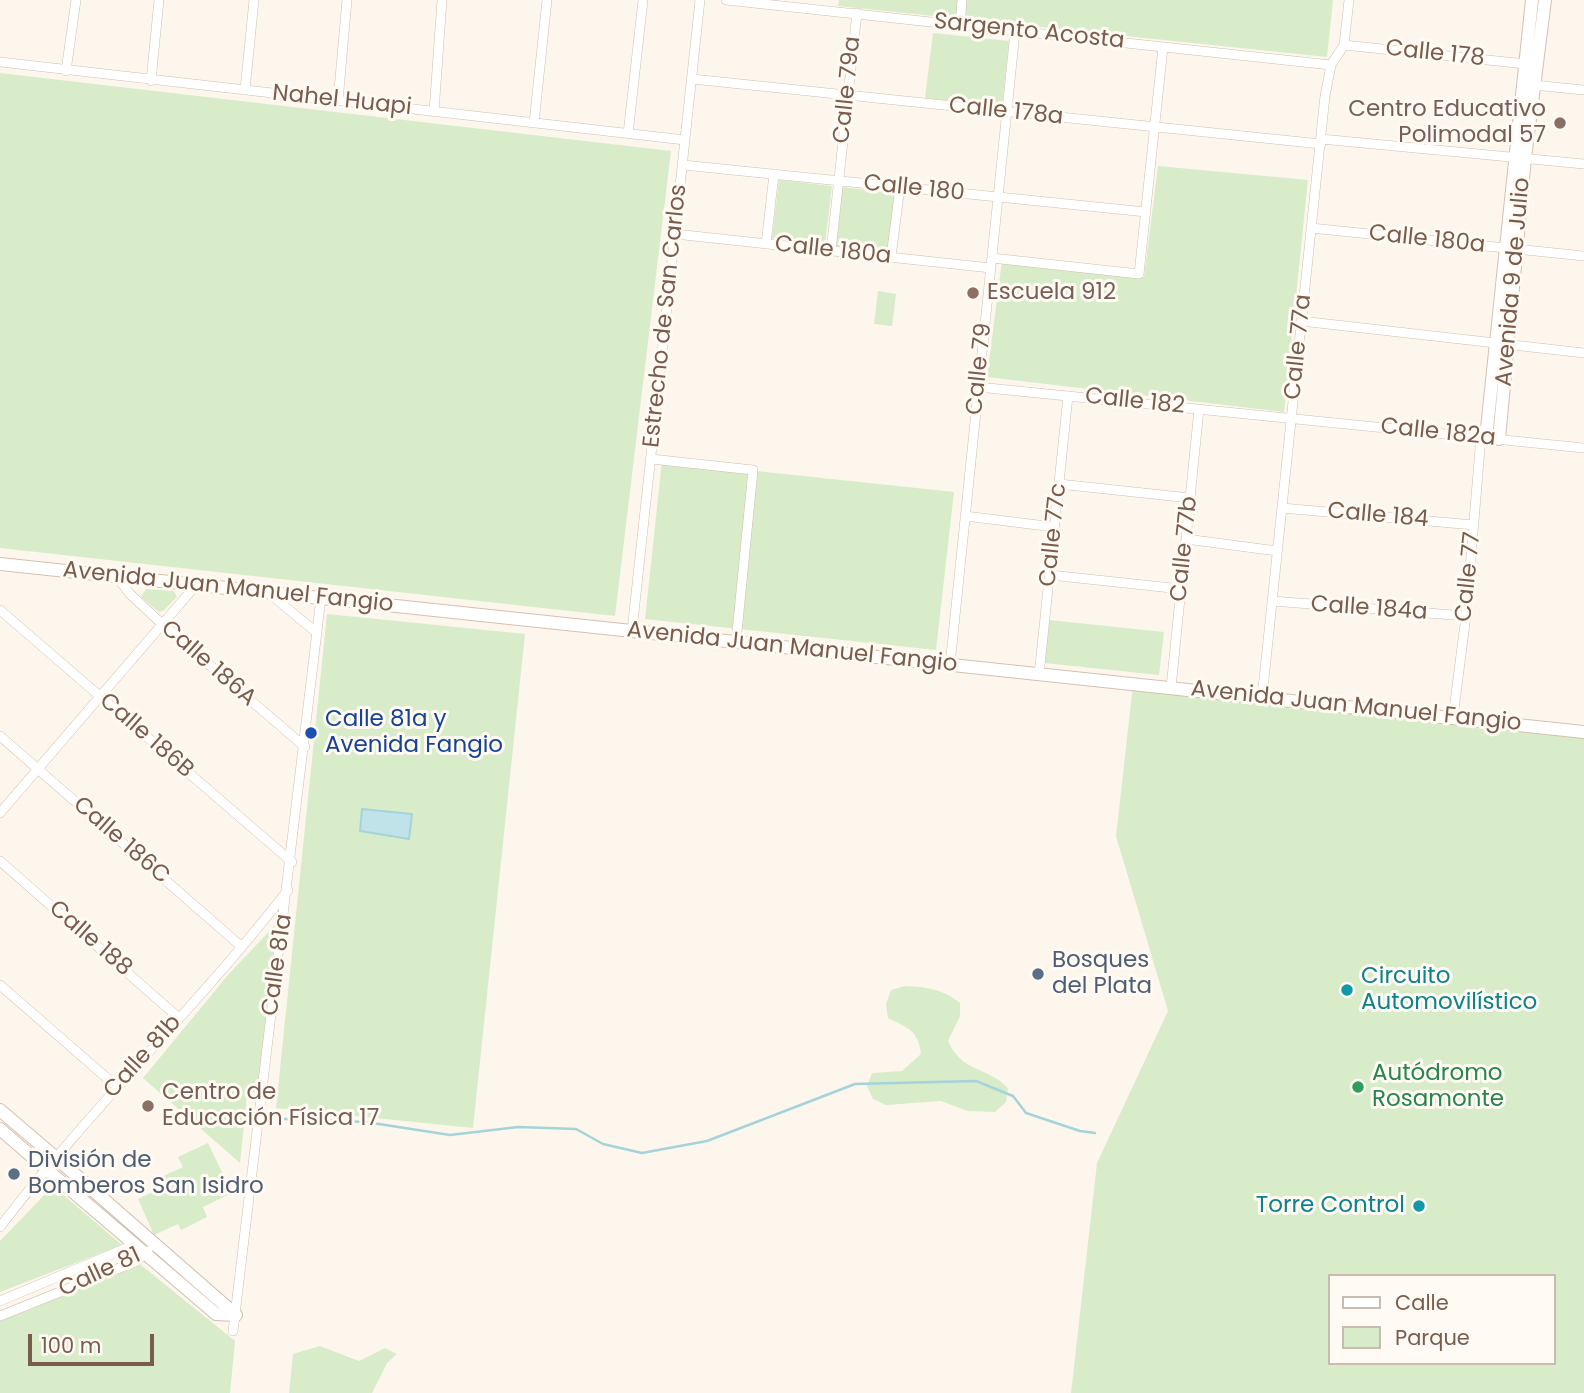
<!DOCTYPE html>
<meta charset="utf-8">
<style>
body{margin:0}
#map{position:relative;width:1584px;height:1393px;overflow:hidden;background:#fdf6ec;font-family:Poppins,sans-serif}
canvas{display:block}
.legend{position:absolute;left:1328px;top:1274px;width:228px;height:91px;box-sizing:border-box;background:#fffaf3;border:2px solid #cabbb1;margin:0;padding:9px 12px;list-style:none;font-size:21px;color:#7a5c4d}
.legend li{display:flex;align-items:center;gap:14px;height:35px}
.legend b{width:35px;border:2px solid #cabbb1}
.scale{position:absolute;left:28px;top:1334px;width:126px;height:32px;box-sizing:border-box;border:4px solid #7a5c4d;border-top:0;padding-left:9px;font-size:21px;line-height:24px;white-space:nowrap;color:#7a5c4d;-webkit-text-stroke:5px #fffaf3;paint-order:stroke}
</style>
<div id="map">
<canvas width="1584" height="1393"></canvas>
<ul class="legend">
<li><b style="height:9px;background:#fff"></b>Calle</li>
<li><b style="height:19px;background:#d8ecc9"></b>Parque</li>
</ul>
<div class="scale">100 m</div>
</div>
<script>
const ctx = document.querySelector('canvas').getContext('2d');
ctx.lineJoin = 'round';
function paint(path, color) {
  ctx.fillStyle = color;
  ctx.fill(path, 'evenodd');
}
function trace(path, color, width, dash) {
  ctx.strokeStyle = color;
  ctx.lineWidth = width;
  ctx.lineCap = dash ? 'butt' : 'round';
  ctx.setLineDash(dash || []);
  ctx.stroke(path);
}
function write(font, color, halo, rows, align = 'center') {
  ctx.font = font + ' Poppins,sans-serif';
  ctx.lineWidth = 6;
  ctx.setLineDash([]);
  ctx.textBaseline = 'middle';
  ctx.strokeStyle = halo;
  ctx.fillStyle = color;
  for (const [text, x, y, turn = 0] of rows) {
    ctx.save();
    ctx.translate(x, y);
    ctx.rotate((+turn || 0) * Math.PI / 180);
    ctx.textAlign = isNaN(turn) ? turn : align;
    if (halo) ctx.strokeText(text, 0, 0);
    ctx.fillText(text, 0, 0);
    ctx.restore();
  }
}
paint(new Path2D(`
 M 839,0 L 1333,0 L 1327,57 L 838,6 Z
 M 933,33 L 1009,41 L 1002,106 L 925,98 Z
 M 0,73 L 671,151 L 615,616 L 0,548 Z
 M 1158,166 L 1308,180 L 1284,412 L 987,377 L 1002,260 L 1144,277 Z
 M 779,180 L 832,186 L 825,244 L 772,238 Z
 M 842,187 L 895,193 L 889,251 L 836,246 Z
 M 878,291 L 896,294 L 892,326 L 874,324 Z
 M 662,461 L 954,492 L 936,650 L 645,619 Z
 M 146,589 L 174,591 L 177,597 L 163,611 L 159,612 L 141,597 Z
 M 327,614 L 525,634 L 473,1128 L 276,1108 Z
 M 1049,620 L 1164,632 L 1159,675 L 1045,663 Z
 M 1133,685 L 1584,732 L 1584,1393 L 1071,1393 L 1097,1163 L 1168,1011 L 1116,836 ZM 1330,1276 L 1554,1276 L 1554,1363 L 1330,1363 Z
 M 277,923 L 258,1091 L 247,1094 L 240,1163 L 143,1078 L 228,975 Z
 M 905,986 C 926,987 943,989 960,1003 L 960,1016 L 948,1041 C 962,1073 987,1066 1008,1088 L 1006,1102 L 995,1112 L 968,1111 L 941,1101 L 886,1105 L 873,1099 L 867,1086 L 872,1073 L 902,1071 L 921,1054 C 918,1030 908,1028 888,1018 L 886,1004 L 891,990 Z
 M 208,1143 L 232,1193 L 203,1207 L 207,1217 L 181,1230 L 178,1224 L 154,1235 L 138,1199 L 161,1188 L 157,1179 L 183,1167 L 178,1157 Z
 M 53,1186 L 122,1245 L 0,1292 L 0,1241 Z
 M 141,1265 L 235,1341 L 230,1393 L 0,1393 L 0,1321 Z
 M 320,1346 L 359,1361 L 385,1348 L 397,1354 L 387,1363 L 372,1393 L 289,1393 L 293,1354 Z`), '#d8ecc9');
const water = new Path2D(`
 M 362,809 L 412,814 L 409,839 L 360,831 Z`);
paint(water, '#bfe3e8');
trace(water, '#a5d3da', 2);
trace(new Path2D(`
 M 285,1119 L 366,1122 L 450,1135 L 518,1127 L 576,1129 L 603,1144 L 642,1153 L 707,1141 L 855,1084 L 976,1081 L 1013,1096 L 1026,1113 L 1080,1131 L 1095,1133`), '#a5d3da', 2.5);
const minor = new Path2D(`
 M 726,0 L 1331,65
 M 960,25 L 962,0
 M 1344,45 L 1526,64
 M 0,62 L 685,140
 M 66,71 L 76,0
 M 692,79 L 1321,144
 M 151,81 L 159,0
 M 1533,85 L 1584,90
 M 245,90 L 254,0
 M 338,101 L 347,0
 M 434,112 L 442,0
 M 534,123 L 547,0
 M 628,134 L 643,0
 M 1321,139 L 1584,164
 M 683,165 L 1146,212
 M 1311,228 L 1584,256
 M 675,234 L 991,268
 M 766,244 L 774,174
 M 831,251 L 857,13
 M 891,257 L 900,187
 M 992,258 L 1139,274 L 1163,47
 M 1301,321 L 1584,353
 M 978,387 L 1584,448
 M 651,459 L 753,470 L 736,642
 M 1059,484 L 1190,498
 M 1282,508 L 1474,525
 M 965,516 L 1054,527
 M 1186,539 L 1277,551
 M 1050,575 L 1181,589
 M 116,576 L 130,594 L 162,624 L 305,747
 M 270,594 L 317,633
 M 1272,601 L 1466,616
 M 0,610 L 292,862
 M 632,631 L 700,0
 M 950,665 L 1015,32
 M 1039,675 L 1068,396
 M 1171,688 L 1199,409
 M 1262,698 L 1325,96 L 1331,65 L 1344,45 L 1349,0
 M 1453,717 L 1466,616 L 1481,437
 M 0,736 L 242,947
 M 0,813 L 196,585
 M 0,861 L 179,1018
 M 0,985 L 116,1086
 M 0,1227 C 90,1109 197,1007 288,890
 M 0,1301 L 136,1244
 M 0,1316 L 137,1261 L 148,1251
 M 233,1331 L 321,598`);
const tertiary = new Path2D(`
 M 54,1156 L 236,1315
 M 45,1168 L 216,1314 L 236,1315`);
const secondary = new Path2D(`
 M 1486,438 L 1532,0
 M 1499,439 L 1525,158 L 1545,0
 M 0,564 L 1584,732
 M 0,1110 L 54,1156
 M 0,1129 L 45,1168`);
trace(minor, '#d1beb0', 10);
trace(tertiary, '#d1beb0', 14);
trace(secondary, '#d6c0b0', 14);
trace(minor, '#fff', 9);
trace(tertiary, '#fff', 12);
trace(secondary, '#fff', 12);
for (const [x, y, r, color] of [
 [1560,123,7,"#8d6e63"],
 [973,293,7,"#8d6e63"],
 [311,733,7,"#1a4fb4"],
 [1038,974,7,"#5c6f8a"],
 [1347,990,7,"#0f9aa8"],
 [1358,1087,7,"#2e9e5b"],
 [148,1106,7,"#8d6e63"],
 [14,1174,7,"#5c6f8a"],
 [1419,1206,7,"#0f9aa8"]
]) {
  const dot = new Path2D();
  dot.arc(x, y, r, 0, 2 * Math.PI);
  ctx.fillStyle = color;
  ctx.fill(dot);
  trace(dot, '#fffaf3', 2.5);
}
write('23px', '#7a5c4d', '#fffaf3', [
 ["Sargento Acosta",1029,32,6],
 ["Calle 178",1435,54,6],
 ["Calle 79a",848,90,-84],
 ["Nahel Huapi",342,101,6],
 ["Calle 178a",1006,112,6],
 ["Calle 180",914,189,6],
 ["Calle 180a",1427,240,6],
 ["Calle 180a",833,251,6],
 ["Avenida 9 de Julio",1514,282,-85],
 ["Estrecho de San Carlos",666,316,-84],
 ["Calle 77a",1299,347,-84],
 ["Calle 79",980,369,-84],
 ["Calle 182",1135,402,6],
 ["Calle 182a",1438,433,6],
 ["Calle 184",1378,516,5],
 ["Calle 77c",1054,535,-84],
 ["Calle 77b",1185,549,-84],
 ["Calle 77",1469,577,-84],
 ["Avenida Juan Manuel Fangio",228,588,6],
 ["Calle 184a",1369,609,4],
 ["Avenida Juan Manuel Fangio",792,648,6],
 ["Calle 186A",208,664,41],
 ["Avenida Juan Manuel Fangio",1356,707,6],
 ["Calle 186B",146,736,41],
 ["Calle 186C",121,841,41],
 ["Calle 188",90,939,41],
 ["Calle 81a",278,965,-82],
 ["Calle 81b",143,1057,-48],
 ["Calle 81",100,1273,-25]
]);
write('23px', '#785e54', '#fffaf3', [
 ["Centro Educativo",1546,110,"right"],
 ["Polimodal 57",1546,136,"right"],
 ["Escuela 912",987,293],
 ["Centro de",162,1093],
 ["Educación Física 17",162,1119]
], 'left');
write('23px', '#164399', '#fffaf3', [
 ["Calle 81a y",325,720],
 ["Avenida Fangio",325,746]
], 'left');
write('23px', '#4e5e75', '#fffaf3', [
 ["Bosques",1052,961],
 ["del Plata",1052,987],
 ["División de",28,1161],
 ["Bomberos San Isidro",28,1187]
], 'left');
write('23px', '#0d838f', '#fffaf3', [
 ["Circuito",1361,977],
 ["Automovilístico",1361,1003],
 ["Torre Control",1405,1206,"right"]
], 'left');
write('23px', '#27864d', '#fffaf3', [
 ["Autódromo",1372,1074],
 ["Rosamonte",1372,1100]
], 'left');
</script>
